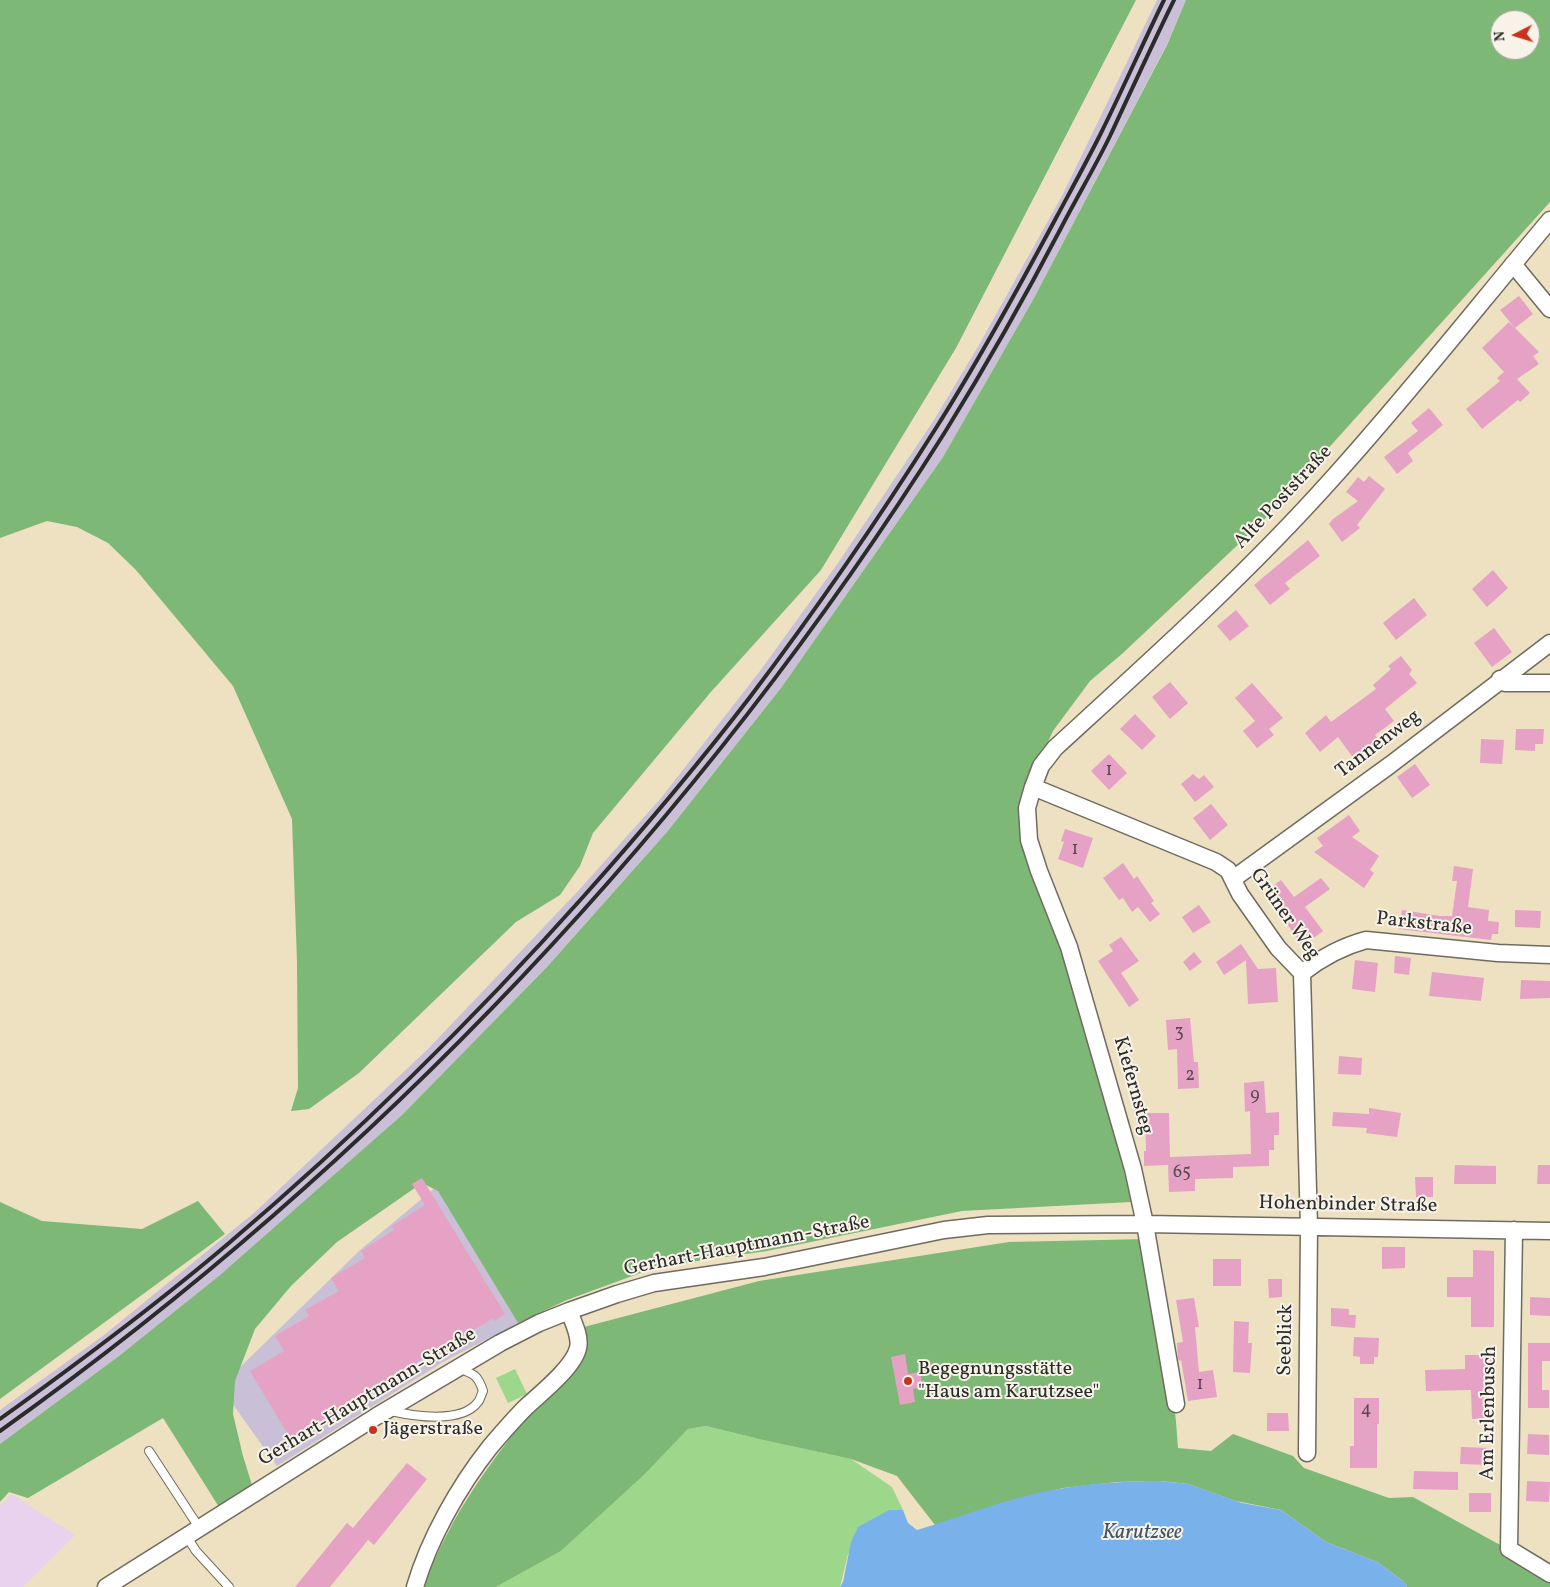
<!DOCTYPE html>
<meta charset="utf-8">
<style>
body{margin:0}
#map{position:relative;width:1550px;height:1587px;overflow:hidden;background:#ede1c2;font-family:Vollkorn,serif}
canvas{display:block}
.north{position:absolute;left:1490px;top:10px;width:50px;height:50px;box-sizing:border-box;background:#f7f3e8;border:1px solid #a5a39c;border-radius:50%;rotate:265deg;font-size:14px;font-weight:700;line-height:20px;text-align:center;color:#2b2b2b}
.north::after{content:'';display:block;margin:auto;width:18px;height:22px;background:#c8321e;clip-path:polygon(50% 0,100% 100%,50% 72%,0 100%)}
</style>
<div id="map">
<canvas width="1550" height="1587"></canvas>
<div class="north">N</div>
</div>
<script>
const ctx = document.querySelector('canvas').getContext('2d');
ctx.lineJoin = 'round';
function paint(path, color) {
  ctx.fillStyle = color;
  ctx.fill(path, 'evenodd');
}
function trace(path, color, width, dash) {
  ctx.strokeStyle = color;
  ctx.lineWidth = width;
  ctx.lineCap = dash ? 'butt' : 'round';
  ctx.setLineDash(dash || []);
  ctx.stroke(path);
}
function write(font, color, halo, rows, align = 'center') {
  ctx.font = font + ' Vollkorn,serif';
  ctx.lineWidth = 4;
  ctx.setLineDash([]);
  ctx.textBaseline = 'middle';
  ctx.strokeStyle = halo;
  ctx.fillStyle = color;
  for (const [text, x, y, turn = 0] of rows) {
    ctx.save();
    ctx.translate(x, y);
    ctx.rotate((+turn || 0) * Math.PI / 180);
    ctx.textAlign = isNaN(turn) ? turn : align;
    if (halo) ctx.strokeText(text, 0, 0);
    ctx.fillText(text, 0, 0);
    ctx.restore();
  }
}
paint(new Path2D(`
 M 11,1494 L 75,1535 L 23,1587 L 0,1587 L 0,1506 Z`), '#e8d2ee');
paint(new Path2D(`
 M 1157,0 L 1186,0 L 1167,44 L 1034,298 L 943,457 L 781,688 L 667,832 L 547,967 L 402,1115 L 220,1276 L 119,1356 L 0,1444 L 0,1410 L 104,1335 L 254,1213 L 428,1049 L 579,890 L 661,798 L 760,671 L 838,563 L 934,420 L 979,345 L 1063,194 Z
 M 436,1187 L 518,1323 L 443,1362 L 277,1466 L 229,1399 L 228,1379 L 359,1251 Z`), '#c9bfd7');
paint(new Path2D(`
 M 515,1369 L 527,1394 L 508,1403 L 496,1378 Z
 M 706,1426 L 763,1440 L 851,1459 L 892,1487 L 903,1510 L 889,1510 L 848,1554 L 840,1587 L 496,1587 L 561,1551 L 644,1475 L 688,1429 Z`), '#9cd78b');
paint(new Path2D(`
 M 0,0 L 1136,0 L 956,348 L 821,570 L 710,693 L 593,833 L 580,866 L 560,895 L 516,922 L 359,1073 L 309,1109 L 291,1111 L 298,1088 L 297,962 L 292,819 L 233,686 L 136,570 L 108,543 L 77,527 L 47,521 L 0,538 Z
 M 1186,0 L 1550,0 L 1550,202 L 1262,522 L 1123,653 L 1090,681 L 1053,731 L 1045,748 L 1026,806 L 1106,1094 L 1131,1202 L 962,1211 L 767,1251 L 697,1261 L 646,1271 L 567,1300 L 518,1323 L 438,1191 L 422,1183 L 337,1242 L 291,1286 L 255,1329 L 235,1381 L 233,1414 L 243,1456 L 252,1485 L 219,1507 L 163,1418 L 28,1498 L 9,1492 L 0,1502 L 0,1444 L 119,1356 L 219,1276 L 402,1115 L 547,967 L 667,832 L 781,688 L 943,457 L 1034,298 L 1167,45 ZM 1500,20 L 1530,20 L 1530,50 L 1500,50 Z
 M 198,1201 L 225,1234 L 0,1399 L 0,1202 L 42,1221 L 142,1229 Z
 M 1147,1239 C 1160,1309 1174,1378 1178,1448 L 1211,1451 L 1233,1434 L 1293,1456 L 1304,1468 L 1389,1498 L 1413,1497 L 1502,1546 L 1550,1576 L 1550,1587 L 1407,1587 L 1403,1581 L 1377,1562 L 1326,1542 L 1281,1510 L 1236,1501 L 1188,1484 L 1161,1481 L 1117,1482 L 1063,1488 L 1013,1500 L 935,1525 L 897,1476 L 851,1459 L 763,1440 L 706,1426 L 688,1429 L 644,1475 L 561,1551 L 496,1587 L 424,1587 C 431,1564 443,1542 454,1521 C 490,1458 538,1403 584,1347 L 584,1327 L 759,1281 L 1009,1242 Z`), '#7db877');
paint(new Path2D(`
 M 1160,1481 L 1188,1484 L 1242,1503 L 1281,1510 L 1326,1542 L 1377,1562 L 1403,1581 L 1407,1587 L 840,1587 L 843,1582 L 851,1542 L 858,1527 L 889,1510 L 903,1510 L 908,1523 L 917,1530 C 965,1516 1015,1495 1065,1488 C 1096,1483 1128,1481 1160,1481 Z`), '#79b2ea');
paint(new Path2D(`
 M 1519,296 L 1533,314 L 1515,328 L 1500,310 Z
 M 1509,322 L 1539,352 L 1533,356 L 1539,364 L 1517,379 L 1530,393 L 1520,402 L 1518,400 L 1482,429 L 1466,409 L 1500,381 L 1497,378 L 1504,372 L 1482,348 Z
 M 1429,408 L 1443,425 L 1408,453 L 1413,461 L 1397,474 L 1384,457 L 1418,431 L 1411,423 Z
 M 1369,476 L 1385,489 L 1357,525 L 1360,528 L 1342,542 L 1329,524 L 1333,519 L 1358,501 L 1346,492 L 1358,477 L 1364,482 Z
 M 1308,540 L 1320,556 L 1285,583 L 1290,589 L 1270,605 L 1254,585 Z
 M 1493,570 L 1508,588 L 1487,607 L 1472,589 Z
 M 1414,598 L 1427,615 L 1396,640 L 1383,623 Z
 M 1236,610 L 1249,626 L 1230,641 L 1217,626 Z
 M 1494,628 L 1512,652 L 1492,667 L 1474,643 Z
 M 1401,656 L 1412,670 L 1409,674 L 1417,683 L 1385,709 L 1394,721 L 1375,735 L 1379,740 L 1354,759 L 1338,737 L 1320,752 L 1305,733 L 1326,715 L 1331,722 L 1376,689 L 1373,685 L 1391,669 L 1388,666 Z
 M 1170,682 L 1188,703 L 1170,719 L 1152,697 Z
 M 1252,683 L 1283,718 L 1269,729 L 1274,735 L 1257,748 L 1243,731 L 1255,721 L 1235,698 Z
 M 1135,714 L 1156,736 L 1142,750 L 1120,729 Z
 M 1516,729 L 1544,729 L 1543,744 L 1535,744 L 1535,751 L 1515,750 Z
 M 1481,739 L 1504,740 L 1502,764 L 1480,763 Z
 M 1109,754 L 1127,773 L 1109,790 L 1091,771 Z
 M 1415,764 L 1430,785 L 1412,798 L 1397,777 Z
 M 1193,774 L 1199,779 L 1204,775 L 1214,787 L 1195,802 L 1181,784 Z
 M 1211,804 L 1228,825 L 1210,840 L 1193,818 Z
 M 1349,815 L 1360,831 L 1352,837 L 1379,856 L 1370,870 L 1374,873 L 1364,888 L 1314,852 L 1323,846 L 1317,838 Z
 M 1065,829 L 1093,838 L 1083,868 L 1058,859 L 1064,842 L 1061,841 Z
 M 1123,863 L 1134,879 L 1137,876 L 1154,901 L 1151,903 L 1160,914 L 1150,922 L 1138,907 L 1132,912 L 1123,898 L 1119,900 L 1103,878 Z
 M 1454,866 L 1473,869 L 1468,907 L 1489,910 L 1488,921 L 1499,922 L 1498,934 L 1492,934 L 1491,940 L 1399,929 L 1402,910 L 1440,916 L 1452,916 L 1457,881 L 1452,881 Z
 M 1321,878 L 1330,889 L 1305,907 L 1323,931 L 1303,946 L 1264,893 L 1281,880 L 1294,897 Z
 M 1199,905 L 1211,922 L 1193,933 L 1182,917 Z
 M 1515,910 L 1541,911 L 1540,928 L 1515,927 Z
 M 1121,937 L 1139,961 L 1121,973 L 1139,1000 L 1129,1007 L 1098,961 L 1113,951 L 1109,945 Z
 M 1241,944 L 1258,969 L 1276,968 L 1278,1002 L 1248,1004 L 1246,960 L 1224,975 L 1216,962 Z
 M 1194,952 L 1202,962 L 1190,971 L 1183,962 Z
 M 1395,956 L 1411,958 L 1409,975 L 1394,973 Z
 M 1355,960 L 1378,963 L 1375,992 L 1352,989 Z
 M 1432,972 L 1484,978 L 1481,1001 L 1429,996 Z
 M 1521,980 L 1550,981 L 1550,998 L 1520,999 Z
 M 1190,1018 L 1194,1062 L 1198,1062 L 1199,1088 L 1178,1089 L 1177,1049 L 1168,1050 L 1166,1020 Z
 M 1339,1056 L 1362,1058 L 1361,1075 L 1338,1074 Z
 M 1264,1081 L 1266,1113 L 1279,1112 L 1279,1135 L 1274,1135 L 1274,1150 L 1269,1150 L 1269,1166 L 1233,1167 L 1233,1178 L 1195,1179 L 1195,1191 L 1169,1192 L 1168,1165 L 1144,1166 L 1144,1151 L 1146,1151 L 1145,1113 L 1169,1113 L 1170,1157 L 1251,1154 L 1250,1111 L 1245,1112 L 1244,1083 Z
 M 1369,1108 L 1401,1113 L 1397,1137 L 1366,1133 L 1367,1128 L 1332,1126 L 1333,1112 L 1369,1114 Z
 M 1455,1165 L 1496,1166 L 1496,1184 L 1454,1184 Z
 M 1538,1165 L 1550,1165 L 1550,1184 L 1537,1184 Z
 M 1415,1177 L 1433,1177 L 1433,1197 L 1416,1197 Z
 M 422,1178 L 505,1314 L 494,1321 L 493,1318 L 459,1339 L 458,1337 L 345,1406 L 292,1441 L 250,1371 L 284,1351 L 275,1336 L 309,1316 L 305,1310 L 339,1291 L 331,1278 L 365,1258 L 361,1251 L 394,1230 L 392,1226 L 425,1205 L 412,1184 Z
 M 1382,1247 L 1405,1247 L 1405,1268 L 1382,1269 Z
 M 1473,1250 L 1494,1251 L 1494,1327 L 1471,1327 L 1471,1297 L 1447,1297 L 1447,1277 L 1473,1277 Z
 M 1213,1259 L 1241,1259 L 1241,1286 L 1213,1286 Z
 M 1268,1279 L 1282,1279 L 1282,1297 L 1269,1298 Z
 M 1530,1297 L 1550,1298 L 1550,1316 L 1530,1315 Z
 M 1194,1298 L 1199,1327 L 1195,1327 L 1199,1372 L 1213,1370 L 1217,1397 L 1188,1401 L 1181,1360 L 1179,1361 L 1178,1358 L 1177,1343 L 1183,1342 L 1176,1300 Z
 M 1331,1308 L 1349,1309 L 1349,1315 L 1356,1315 L 1355,1328 L 1331,1326 Z
 M 1234,1321 L 1249,1322 L 1248,1343 L 1252,1343 L 1250,1373 L 1233,1372 Z
 M 1354,1337 L 1379,1338 L 1378,1357 L 1374,1357 L 1374,1364 L 1360,1364 L 1360,1357 L 1353,1356 Z
 M 1528,1343 L 1550,1343 L 1550,1361 L 1542,1361 L 1542,1390 L 1549,1390 L 1549,1408 L 1528,1408 Z
 M 905,1354 L 908,1374 L 920,1372 L 923,1387 L 913,1389 L 915,1402 L 900,1405 L 891,1357 Z
 M 1465,1355 L 1494,1355 L 1494,1374 L 1492,1374 L 1494,1418 L 1472,1419 L 1471,1390 L 1426,1391 L 1425,1370 L 1465,1369 Z
 M 1354,1398 L 1379,1398 L 1379,1424 L 1377,1424 L 1377,1468 L 1350,1468 L 1350,1446 L 1354,1446 Z
 M 1267,1413 L 1288,1413 L 1289,1431 L 1267,1431 Z
 M 1528,1434 L 1549,1435 L 1549,1455 L 1527,1454 Z
 M 1461,1447 L 1491,1448 L 1490,1465 L 1460,1464 Z
 M 407,1463 L 427,1479 L 374,1545 L 368,1540 L 330,1587 L 295,1587 L 347,1523 L 353,1528 Z
 M 1414,1471 L 1458,1472 L 1458,1490 L 1413,1489 Z
 M 1527,1481 L 1550,1482 L 1549,1502 L 1526,1501 Z
 M 1469,1493 L 1491,1493 L 1491,1512 L 1469,1512 Z`), '#e6a2c4');
const service = new Path2D(`
 M 391,1411 C 413,1416 462,1424 478,1402 C 480,1400 481,1395 483,1391 C 478,1376 475,1374 460,1369
 M 149,1451 L 200,1529
 M 187,1537 L 196,1551 L 229,1587`);
const minor = new Path2D(`
 M 1513,264 L 1550,309
 M 1500,679 L 1505,683 L 1550,683
 M 1033,787 L 1216,862 L 1228,870 L 1240,894 L 1278,948 L 1302,973 L 1309,1227 L 1307,1453
 M 1233,879 L 1390,765 L 1550,643
 M 1302,973 C 1321,958 1344,946 1366,940 L 1498,953 L 1550,955
 M 1514,1230 L 1509,1549 L 1550,1574
 M 1176,1404 L 1145,1224 L 1133,1169 L 1069,947 L 1039,871 L 1029,840 L 1027,808 L 1033,787 L 1041,766 L 1055,748 C 1150,661 1245,576 1331,480 C 1407,396 1477,307 1550,220
 M 106,1587 L 377,1416 L 500,1343 L 539,1323 L 569,1311 L 617,1294 L 654,1283 L 764,1267 L 944,1230 L 988,1225 L 1145,1224 L 1550,1231
 M 415,1587 C 429,1539 459,1486 490,1447 C 501,1434 513,1420 526,1407 C 540,1394 574,1367 578,1348 C 581,1337 573,1322 569,1311`);
trace(service, '#6f6b60', 10);
trace(minor, '#6f6b60', 19);
trace(service, '#fff', 8);
trace(minor, '#fff', 16);
trace(new Path2D(`
 M 0,1419 C 78,1363 156,1305 229,1243 C 355,1136 473,1020 583,897 C 641,832 697,766 750,697 C 816,610 878,520 936,428 C 979,360 1018,289 1056,218 C 1071,190 1086,163 1100,135 C 1122,91 1142,45 1164,0
 M 0,1431 C 376,1163 699,823 945,432 C 986,366 1025,297 1061,228 C 1077,197 1095,167 1110,136 C 1131,91 1152,45 1174,0`), '#2b2b2b', 4);
for (const [x, y, r, color] of [
 [908,1381,5,"#c8321e"],
 [373,1430,5,"#c8321e"]
]) {
  const dot = new Path2D();
  dot.arc(x, y, r, 0, 2 * Math.PI);
  ctx.fillStyle = color;
  ctx.fill(dot);
  trace(dot, '#f7f3e8', 2);
}
write('18px', '#5a4951', null, [
 ["1",1109,772],
 ["1",1075,851],
 ["3",1179,1034],
 ["2",1190,1077],
 ["9",1255,1097],
 ["65",1182,1174],
 ["1",1200,1386],
 ["4",1366,1411]
]);
write('20px', '#2b2b2b', '#f7f3e8', [
 ["Alte Poststraße",1284,498,-47],
 ["Tannenweg",1379,745,-37],
 ["Grüner Weg",1284,915,55],
 ["Parkstraße",1424,925,6],
 ["Kiefernsteg",1132,1086,74],
 ["Hohenbinder Straße",1348,1206,1],
 ["Gerhart-Hauptmann-Straße",747,1247,-11],
 ["Seeblick",1287,1340,-89],
 ["Gerhart-Hauptmann-Straße",368,1398,-31],
 ["Am Erlenbusch",1490,1413,-89]
]);
write('20px', '#2b2b2b', '#f7f3e8', [
 ["Begegnungsstätte",918,1370],
 ["\"Haus am Karutzsee\"",918,1393],
 ["Jägerstraße",383,1430]
], 'left');
write('italic 21px', '#425464', '#f7f3e8', [
 ["Karutzsee",1142,1534]
]);
</script>
